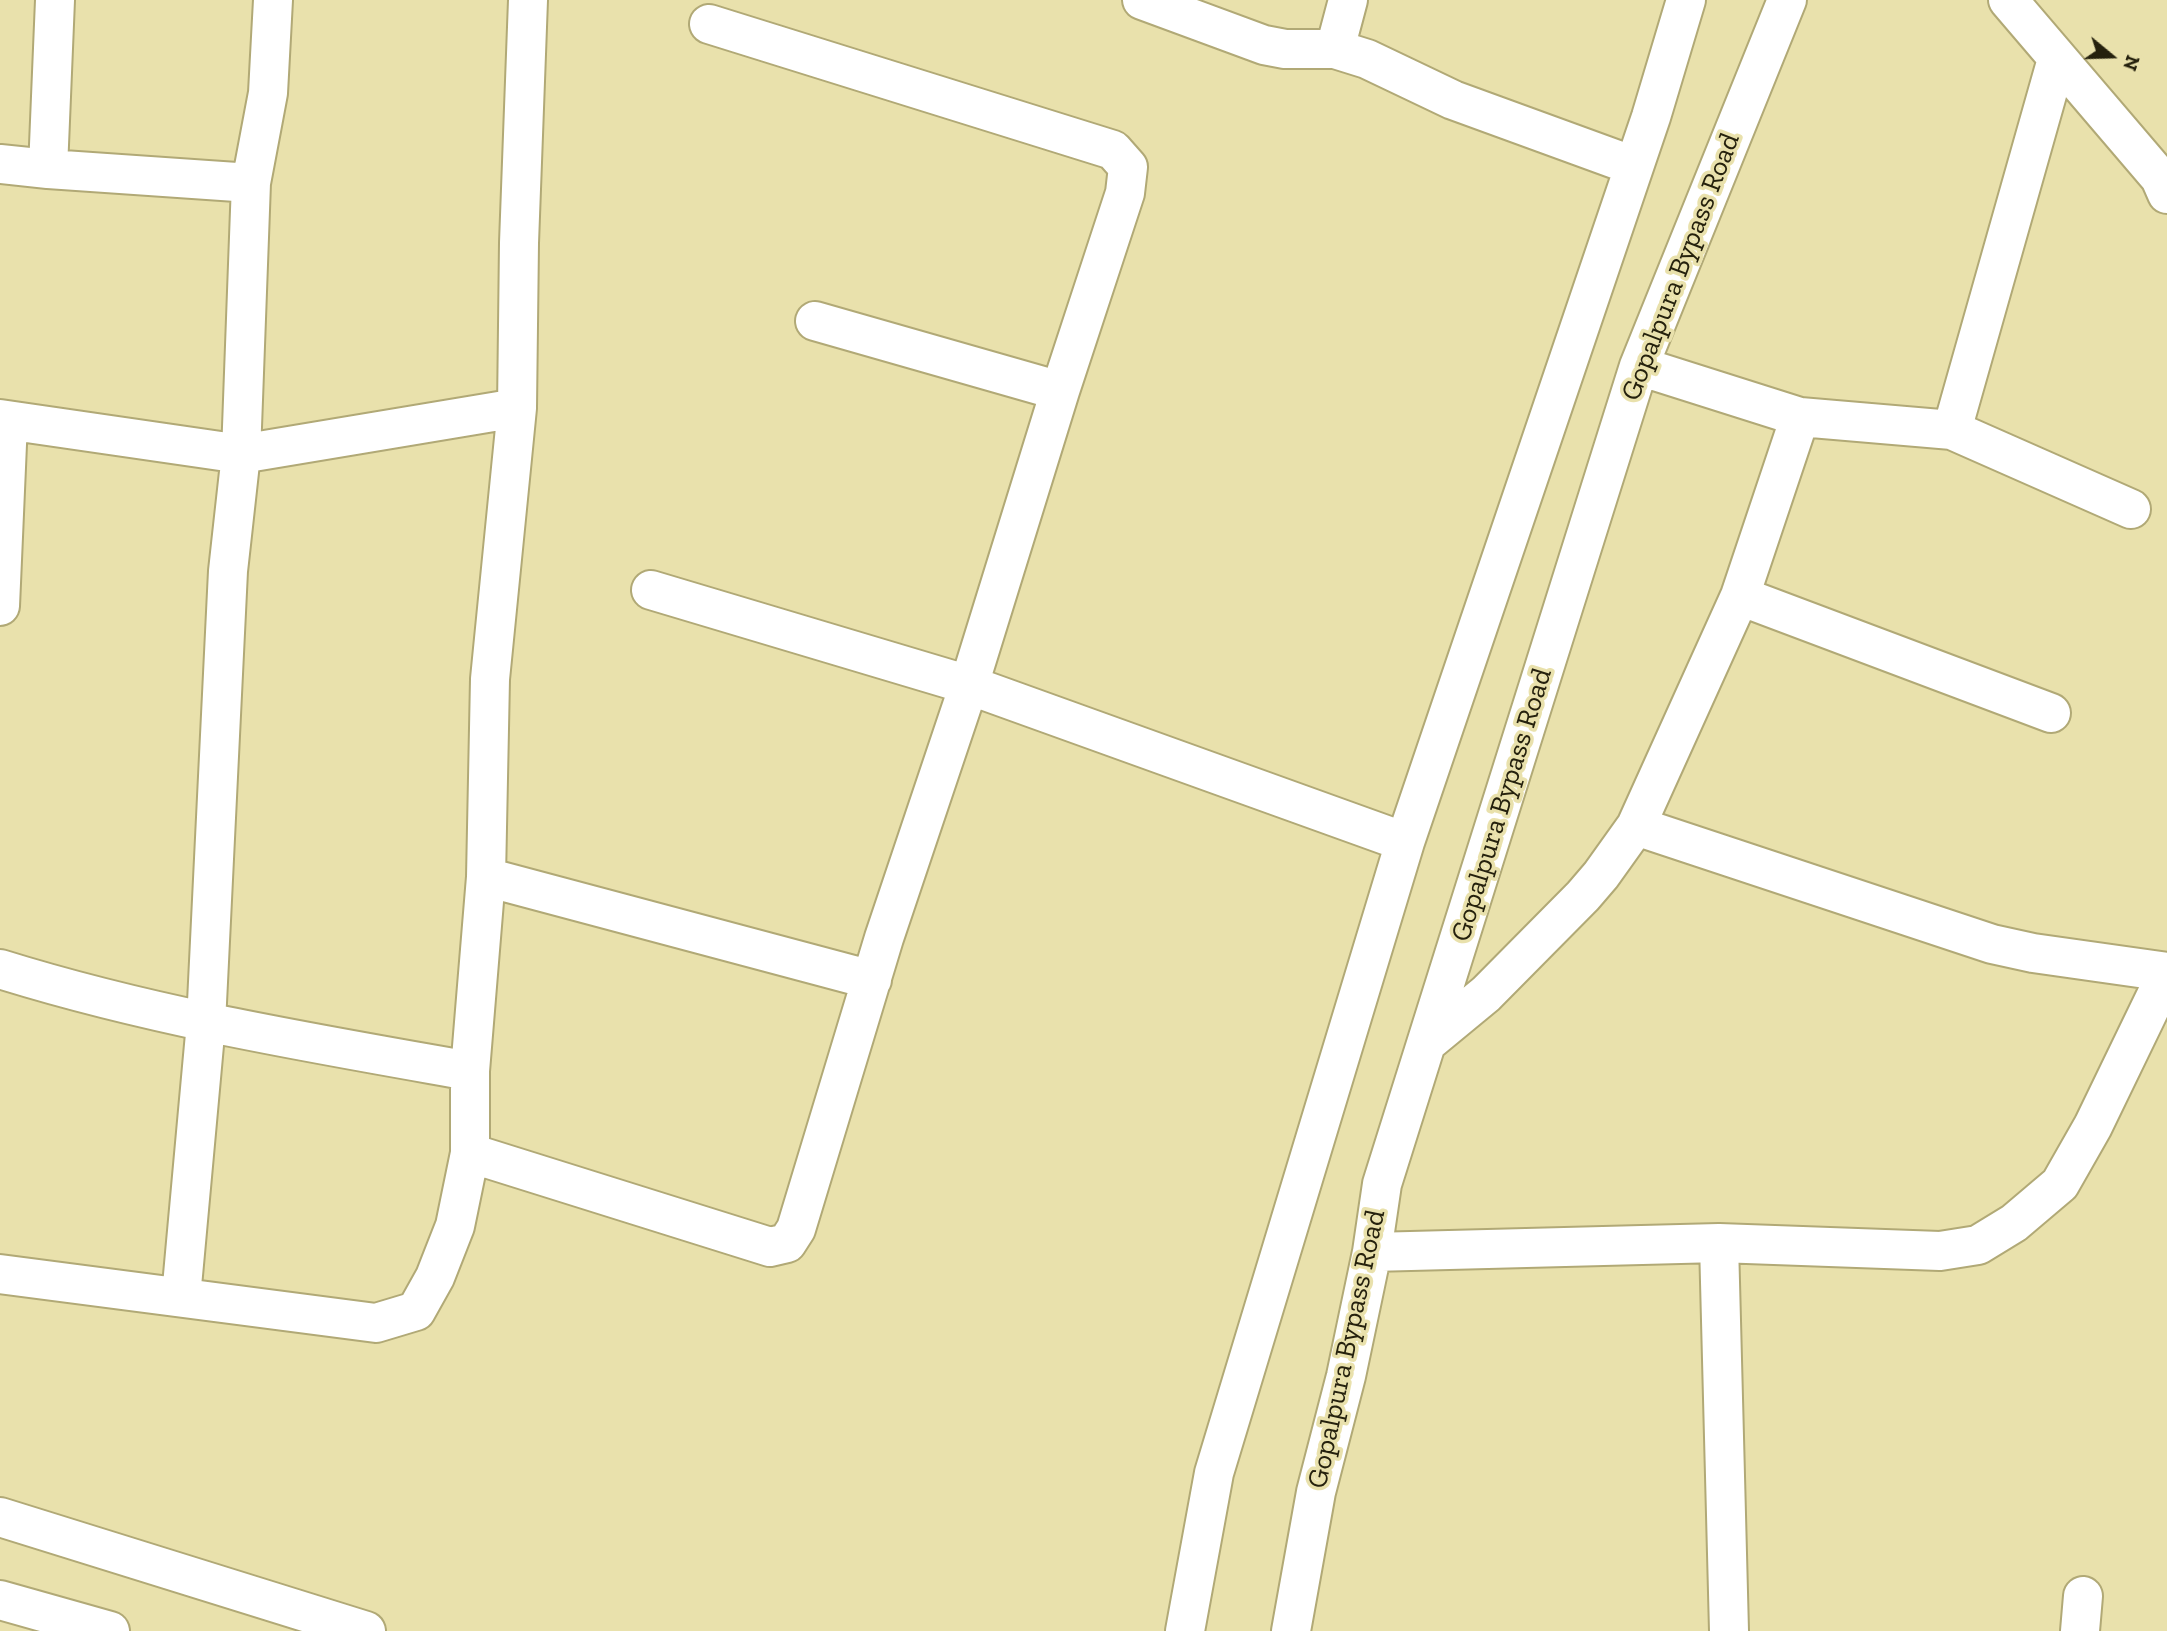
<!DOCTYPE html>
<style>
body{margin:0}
#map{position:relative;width:2167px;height:1631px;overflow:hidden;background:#e9e1ac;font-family:"Zilla Slab",serif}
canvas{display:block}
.north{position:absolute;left:2076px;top:21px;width:70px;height:70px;-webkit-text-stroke:5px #e9e1ac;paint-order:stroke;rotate:109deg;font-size:19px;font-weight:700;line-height:28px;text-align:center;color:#25210d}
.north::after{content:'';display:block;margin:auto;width:24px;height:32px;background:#25210d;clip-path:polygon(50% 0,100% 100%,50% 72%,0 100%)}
</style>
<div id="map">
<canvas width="2167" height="1631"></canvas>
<div class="north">N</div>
</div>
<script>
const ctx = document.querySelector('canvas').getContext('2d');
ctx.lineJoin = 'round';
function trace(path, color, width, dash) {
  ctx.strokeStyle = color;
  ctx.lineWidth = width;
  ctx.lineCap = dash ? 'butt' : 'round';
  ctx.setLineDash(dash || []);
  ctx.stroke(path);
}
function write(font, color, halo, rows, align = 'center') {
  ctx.font = font + ' "Zilla Slab",serif';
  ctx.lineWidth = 7;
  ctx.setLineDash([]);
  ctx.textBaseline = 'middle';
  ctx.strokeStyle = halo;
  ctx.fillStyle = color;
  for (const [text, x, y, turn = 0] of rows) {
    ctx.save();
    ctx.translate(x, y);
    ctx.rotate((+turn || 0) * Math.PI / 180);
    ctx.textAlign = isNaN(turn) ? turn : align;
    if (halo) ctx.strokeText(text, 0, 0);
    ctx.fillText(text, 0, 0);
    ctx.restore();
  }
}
const minor = new Path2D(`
 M 55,0 L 48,169 L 251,183
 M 1142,0 L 1264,45 L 1285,49 L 1335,49 L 1367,59 L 1453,100 L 1634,166
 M 2008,0 L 2160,178 L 2167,194
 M 1335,49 L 1348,0
 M 0,164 L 48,169
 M 815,321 L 1060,391
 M 1639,366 L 1800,417 L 1952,430 L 2057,59
 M 0,419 L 241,454 L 517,408
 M 1952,430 L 2131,509
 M 651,590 L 969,685 L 1405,842
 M 1740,596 L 2051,713
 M 0,606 L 8,421
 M 1636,826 L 1992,944 L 2033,953 L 2167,972
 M 486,877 L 872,980
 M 0,969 C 154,1017 312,1043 470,1071
 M 1429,1041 L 1486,994 L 1583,896 L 1601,875 L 1636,826 L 1740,596 L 1800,417
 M 470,1153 L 770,1247 L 787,1243 L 796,1229 L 884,938 L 969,685 L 1060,391 L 1125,193 L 1128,167 L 1113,150 L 709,24
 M 1719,1243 L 1729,1631
 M 1372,1252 L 1719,1243 L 1940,1251 L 1978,1245 L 2014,1223 L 2060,1184 L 2093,1126 L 2167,973
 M 0,1274 L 376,1323 L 416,1311 L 435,1277 L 455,1226 L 470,1153 L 470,1071 L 486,877 L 490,679 L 517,408 L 519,243 L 528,0
 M 181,1297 L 206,1023 L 228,571 L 241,454 L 251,183 L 268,93 L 273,0
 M 0,1517 L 366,1631
 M 0,1600 L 110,1631
 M 1185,1631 L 1214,1473 L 1405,842 L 1651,117 L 1686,0
 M 1291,1631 L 1316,1492 L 1346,1376 L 1372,1252 L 1382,1184 L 1639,366 L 1787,0
 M 2080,1631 L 2083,1596`);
trace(minor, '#b1a976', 42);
trace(minor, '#fff', 38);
write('28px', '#25210d', '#e9e1ac', [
 ["Gopalpura Bypass Road",1681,267,-69],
 ["Gopalpura Bypass Road",1502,805,-73],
 ["Gopalpura Bypass Road",1347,1349,-78]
]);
</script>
